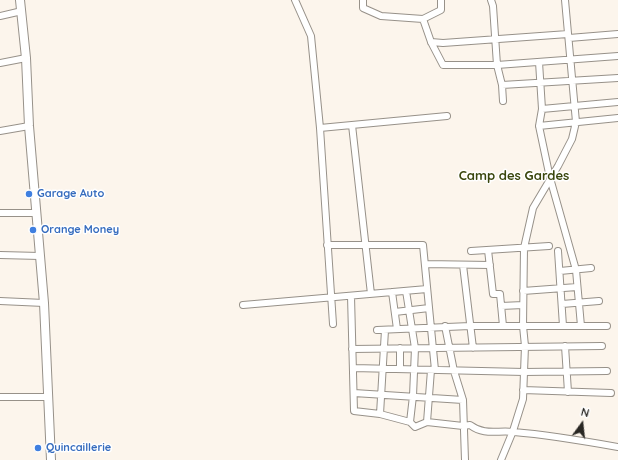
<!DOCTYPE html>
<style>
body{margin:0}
#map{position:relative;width:618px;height:460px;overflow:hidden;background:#fcf5ec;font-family:Quicksand,sans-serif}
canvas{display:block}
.north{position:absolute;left:562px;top:404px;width:40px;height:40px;-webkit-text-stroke:3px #fff;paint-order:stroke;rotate:15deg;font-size:11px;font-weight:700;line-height:16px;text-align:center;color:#292723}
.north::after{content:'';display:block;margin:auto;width:14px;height:18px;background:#292723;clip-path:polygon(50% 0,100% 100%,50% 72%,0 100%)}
</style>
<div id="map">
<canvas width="618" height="460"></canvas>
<div class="north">N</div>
</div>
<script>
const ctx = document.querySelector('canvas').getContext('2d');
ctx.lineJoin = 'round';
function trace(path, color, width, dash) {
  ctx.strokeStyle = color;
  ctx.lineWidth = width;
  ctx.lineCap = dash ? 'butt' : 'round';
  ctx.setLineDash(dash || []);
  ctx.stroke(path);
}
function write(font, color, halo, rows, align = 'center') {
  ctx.font = font + ' Quicksand,sans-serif';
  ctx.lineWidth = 3;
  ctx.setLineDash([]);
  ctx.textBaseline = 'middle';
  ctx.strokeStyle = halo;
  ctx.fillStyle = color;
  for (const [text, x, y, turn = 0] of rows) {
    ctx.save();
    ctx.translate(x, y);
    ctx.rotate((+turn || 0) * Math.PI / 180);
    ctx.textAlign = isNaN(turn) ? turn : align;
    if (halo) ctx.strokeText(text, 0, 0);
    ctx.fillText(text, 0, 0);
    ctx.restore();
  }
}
const minor = new Path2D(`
 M 295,0 L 311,36 L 320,128 L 333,324
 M 363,0 L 363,8 L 381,16 L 423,19
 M 441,0 L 441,10 L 423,19 L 431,42 L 443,65 L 497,65 L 618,56
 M 491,0 L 493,6 L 497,65 L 502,85 L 503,101
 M 0,16 L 22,11
 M 569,38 L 618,34
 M 431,42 L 443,43 L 568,34
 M 539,62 L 542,109 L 539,126 L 618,118
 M 0,63 L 26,58
 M 502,85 L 618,78
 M 542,109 L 618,102
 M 352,125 L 371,294
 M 539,126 L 550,178 L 576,270 L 581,326
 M 320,128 L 447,116
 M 0,131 L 29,126
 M 0,213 L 37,213
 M 327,245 L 423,245 L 435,370
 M 488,250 L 493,294 L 500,294 L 503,326
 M 471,251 L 549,246
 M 558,251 L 563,326
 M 0,255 L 40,256
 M 425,264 L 490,265
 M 463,265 L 473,348
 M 560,271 L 591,268
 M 406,291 L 415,348 L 413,396 L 410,422
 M 523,291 L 577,287
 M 392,292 L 397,329
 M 351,296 L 354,411 L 380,414 L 410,422 L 415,427 L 427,422 L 463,426 L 470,425 C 485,436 497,430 514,432 C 549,435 584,441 618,447
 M 0,301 L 44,303
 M 562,304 L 599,301
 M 243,305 L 427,289
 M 501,306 L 523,305
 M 395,312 L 429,308
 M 445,326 L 454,371 L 463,400 L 465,460
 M 377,330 L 470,326 L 607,326
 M 565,346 L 568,392
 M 352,349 L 602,346
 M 353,368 L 524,372 L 607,371
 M 400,369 L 400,348
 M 523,390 L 611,393
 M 354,393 L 463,400
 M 0,397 L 48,397
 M 380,414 L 385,330
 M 427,422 L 431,370
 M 501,460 L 513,431 L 523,399 L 525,346 L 523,326 L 524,248 L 533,208 L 558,166 L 572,139 L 576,122 L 565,0`);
const tertiary = new Path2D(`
 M 20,0 L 26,58 L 29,126 L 44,303 L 51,460`);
trace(minor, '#979189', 8);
trace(tertiary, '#979189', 10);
trace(minor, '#fff', 6);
trace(tertiary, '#fff', 8);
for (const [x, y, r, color] of [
 [29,194,4,"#3f7fe0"],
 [33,230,4,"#3f7fe0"],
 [38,448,4,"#3f7fe0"]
]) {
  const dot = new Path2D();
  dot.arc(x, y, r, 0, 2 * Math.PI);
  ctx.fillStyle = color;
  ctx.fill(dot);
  trace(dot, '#fff', 1.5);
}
write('bold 11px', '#366cbe', '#fff', [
 ["Garage Auto",37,194],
 ["Orange Money",41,230],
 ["Quincaillerie",46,448]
], 'left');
write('bold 13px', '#3a460d', '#fff', [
 ["Camp des Gardes",514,176]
]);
</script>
